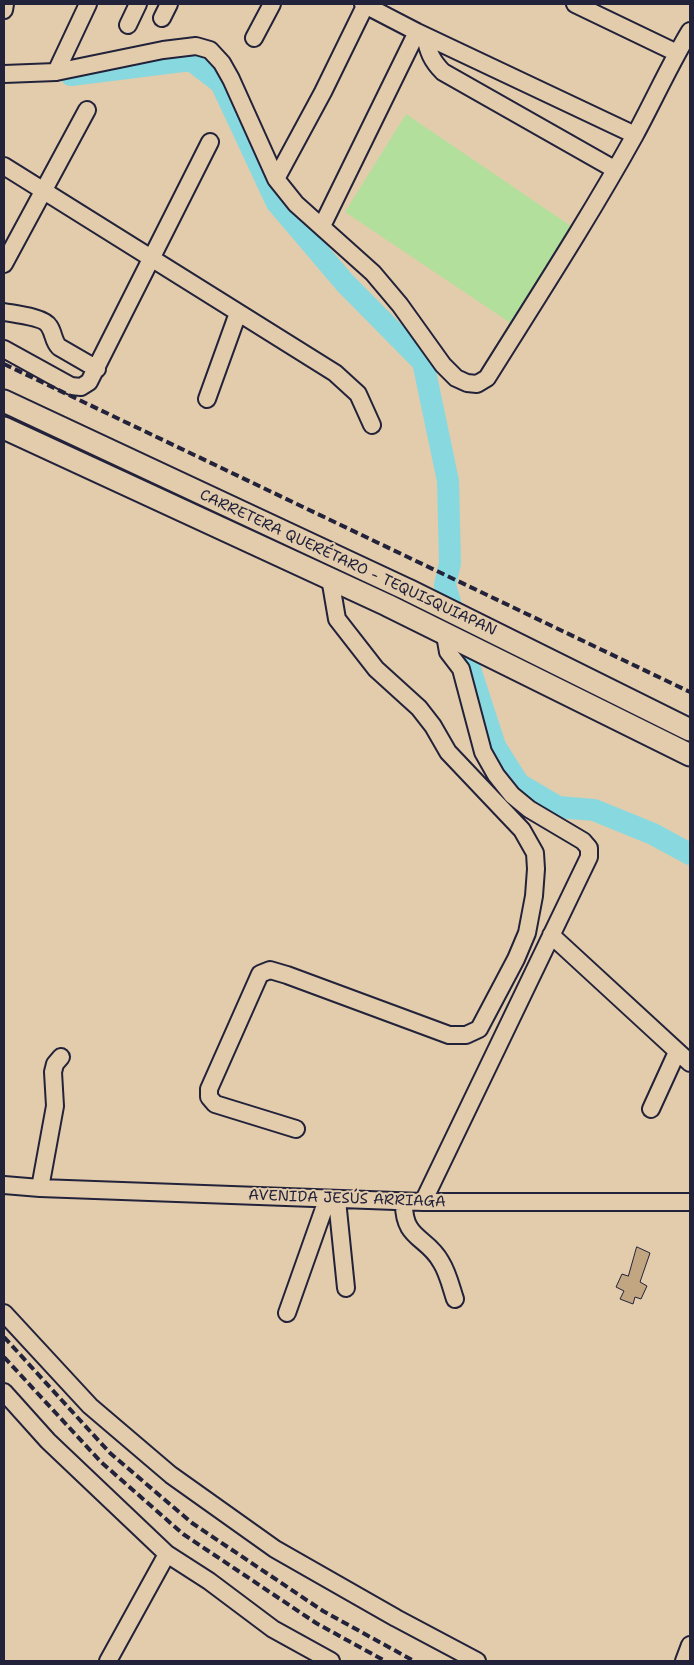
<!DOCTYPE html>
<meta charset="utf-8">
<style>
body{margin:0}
#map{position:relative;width:694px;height:1665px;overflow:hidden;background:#e3ccac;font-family:"Shantell Sans",sans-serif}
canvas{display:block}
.frame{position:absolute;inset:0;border:5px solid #22223b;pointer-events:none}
</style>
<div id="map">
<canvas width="694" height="1665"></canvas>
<div class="frame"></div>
</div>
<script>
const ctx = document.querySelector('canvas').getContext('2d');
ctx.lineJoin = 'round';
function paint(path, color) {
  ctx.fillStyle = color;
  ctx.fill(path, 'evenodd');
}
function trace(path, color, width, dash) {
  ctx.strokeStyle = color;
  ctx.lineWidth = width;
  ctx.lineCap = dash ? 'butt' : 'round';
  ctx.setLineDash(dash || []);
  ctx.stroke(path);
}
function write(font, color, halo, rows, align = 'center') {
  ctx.font = font + ' "Shantell Sans",sans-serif';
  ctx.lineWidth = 4;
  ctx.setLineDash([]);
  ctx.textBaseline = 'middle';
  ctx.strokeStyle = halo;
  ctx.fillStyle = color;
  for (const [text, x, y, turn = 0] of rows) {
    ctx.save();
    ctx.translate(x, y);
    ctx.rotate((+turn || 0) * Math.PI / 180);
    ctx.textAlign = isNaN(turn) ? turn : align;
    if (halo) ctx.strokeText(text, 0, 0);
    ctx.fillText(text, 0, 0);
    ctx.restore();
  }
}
paint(new Path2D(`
 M 406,114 L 571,226 L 515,326 L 345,212 Z`), '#b3df9c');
trace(new Path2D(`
 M 71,75 L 191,60 L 221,83 L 277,203 L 345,283 L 423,362 L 448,481 L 450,563 L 445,585 L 469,666 L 495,746 L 519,784 L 558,807 L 594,810 L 653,834 L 690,854`), '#88d9df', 22);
const building = new Path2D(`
 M 637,1247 L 650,1253 L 640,1282 L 647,1286 L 641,1299 L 635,1297 L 633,1304 L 620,1299 L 624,1291 L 616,1287 L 622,1274 L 628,1276 Z`);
paint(building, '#c2a681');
trace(building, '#22223b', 1);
const minor = new Path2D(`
 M 363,4 L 417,32 L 635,135
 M 575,4 L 677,53
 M 4,10 L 5,4
 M 162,18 L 169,4
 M 128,25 L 138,4
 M 425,36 C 428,52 432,61 443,72 L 614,169
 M 254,38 L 272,4
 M 56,72 L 88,4
 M 4,74 L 56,72 L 163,50 L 196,46 L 210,50 L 222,63 L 231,79 L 276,179 L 296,204 L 373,273 L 400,305 L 443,365 L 456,378 L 467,383 L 477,384 L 487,378 C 537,298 589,218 635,135 C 654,100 670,64 690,31
 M 4,166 L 335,373 L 358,394 L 372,425
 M 276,179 L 323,92 L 366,4
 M 322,226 L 417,32
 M 4,264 L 87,110
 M 4,312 C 14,314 44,317 49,326 C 54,333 53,341 59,347 L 97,369
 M 4,349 L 71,386 L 81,387 L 89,382 L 210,142
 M 207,399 L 238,313
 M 551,935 L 690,1063
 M 651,1109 L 677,1052
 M 296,1129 L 215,1104 L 209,1097 L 209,1089 L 260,974 L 270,970 L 287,975 L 449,1035 L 466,1035 L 479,1029 L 516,959 L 527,933 L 534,896 L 536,869 L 535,853 L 522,830 L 448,752 L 433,726 L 419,708 L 376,669 L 337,619 L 330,578
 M 4,1185 L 40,1188 L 423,1202 L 690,1202
 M 40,1188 L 55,1106 L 53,1072 L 55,1064 L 61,1057
 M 337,1200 L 346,1288
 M 404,1202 C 403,1240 427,1236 441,1262 C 448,1273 451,1287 455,1299
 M 423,1202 L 589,857 L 589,848 L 583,841 L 529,809 L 512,795 L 496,775 L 483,752 L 461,669 L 448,652 L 445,635
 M 4,1313 L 90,1406 L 171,1475 L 275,1549 L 396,1618 L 477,1661
 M 287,1313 L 327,1200
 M 4,1392 L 48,1441 L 167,1554 L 209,1581 L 273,1629 L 331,1661
 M 108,1661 L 167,1554
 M 684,1661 L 690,1645`);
const major = new Path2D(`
 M 4,401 L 408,590 L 690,730
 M 4,428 L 387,605 L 690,755`);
trace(minor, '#22223b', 20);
trace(major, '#22223b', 25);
trace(minor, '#e3ccac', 16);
trace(major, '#e3ccac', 21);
trace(new Path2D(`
 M 4,364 L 690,692
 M 4,1337 L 110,1453 L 192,1523 L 323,1611 L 414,1661
 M 4,1357 L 101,1462 L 183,1534 L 316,1623 L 385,1661`), '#22223b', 4, [8, 4]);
write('15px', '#22223b', '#e3ccac', [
 ["CARRETERA QUERÉTARO - TEQUISQUIAPAN",348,563,25],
 ["AVENIDA JESÚS ARRIAGA",347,1199,2]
]);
</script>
